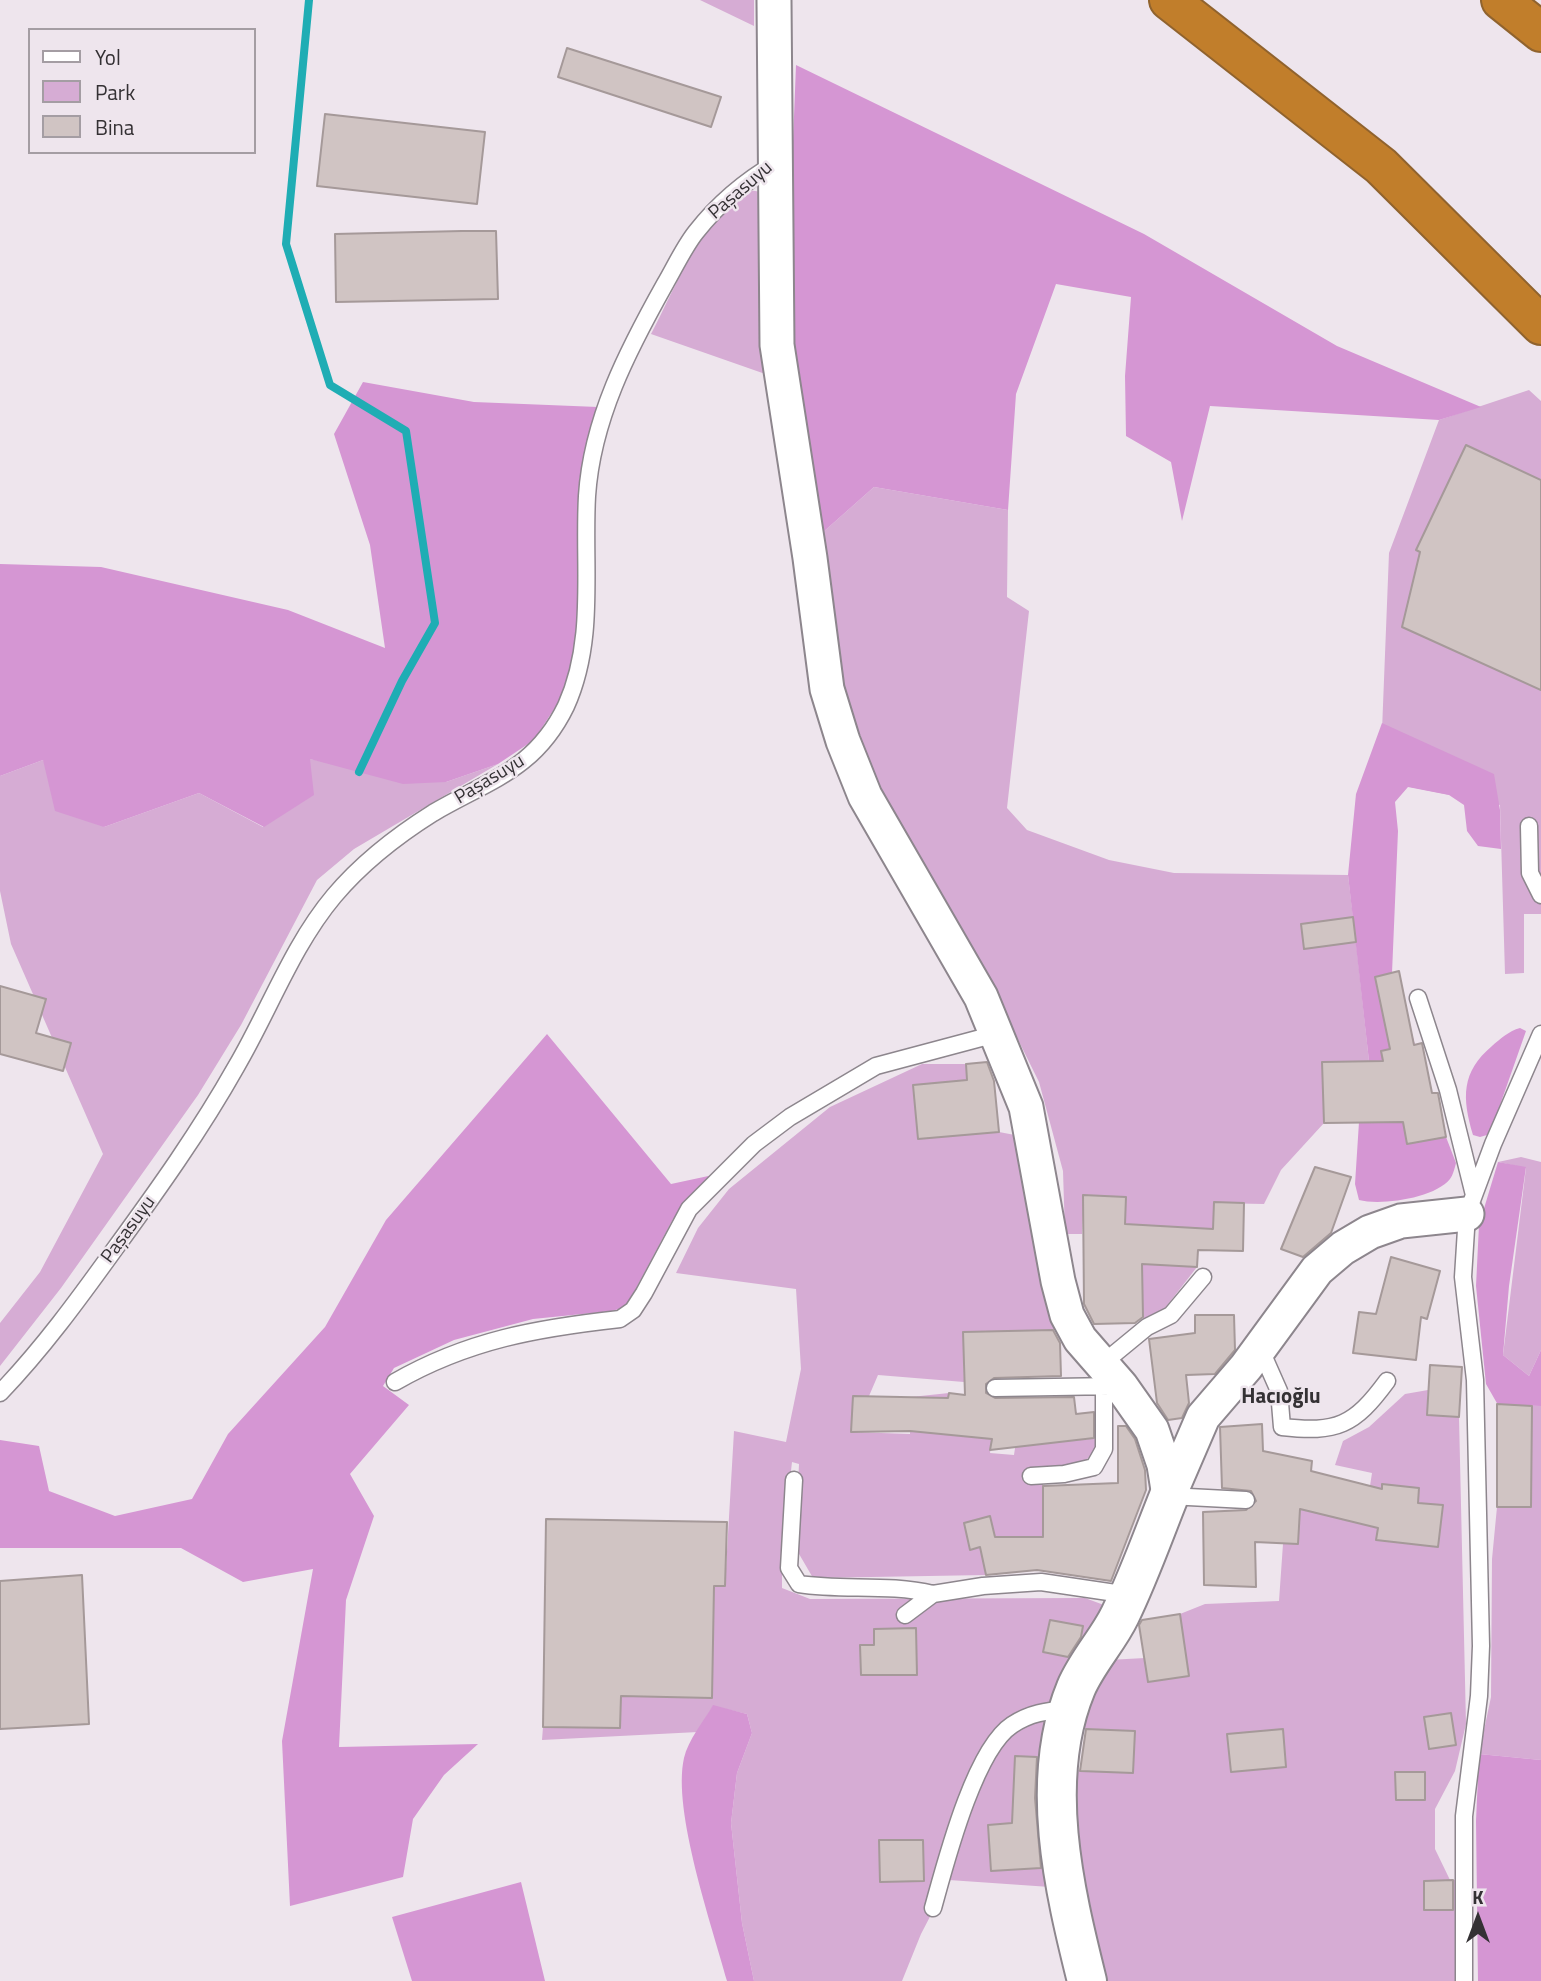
<!DOCTYPE html>
<meta charset="utf-8">
<style>
body{margin:0}
#map{position:relative;width:1541px;height:1981px;overflow:hidden;background:#eee5ed;font-family:"Titillium Web",sans-serif}
canvas{display:block}
.legend{position:absolute;left:28px;top:28px;width:228px;height:126px;box-sizing:border-box;background:#eee5ed;border:2px solid #a49da3;margin:0;padding:9px 12px;list-style:none;font-size:21px;color:#343134}
.legend li{display:flex;align-items:center;gap:14px;height:35px}
.legend b{width:35px;border:2px solid #a49da3}
.north{position:absolute;left:1443px;top:1883px;width:70px;height:70px;-webkit-text-stroke:5px #eee5ed;paint-order:stroke;rotate:0deg;font-size:19px;font-weight:700;line-height:28px;text-align:center;color:#343134}
.north::after{content:'';display:block;margin:auto;width:24px;height:32px;background:#343134;clip-path:polygon(50% 0,100% 100%,50% 72%,0 100%)}
</style>
<div id="map">
<canvas width="1541" height="1981"></canvas>
<ul class="legend">
<li><b style="height:9px;background:#fff"></b>Yol</li>
<li><b style="height:19px;background:#d6acd4"></b>Park</li>
<li><b style="height:19px;background:#d0c4c3"></b>Bina</li>
</ul>
<div class="north">K</div>
</div>
<script>
const ctx = document.querySelector('canvas').getContext('2d');
ctx.lineJoin = 'round';
function paint(path, color) {
  ctx.fillStyle = color;
  ctx.fill(path, 'evenodd');
}
function trace(path, color, width, dash) {
  ctx.strokeStyle = color;
  ctx.lineWidth = width;
  ctx.lineCap = dash ? 'butt' : 'round';
  ctx.setLineDash(dash || []);
  ctx.stroke(path);
}
function write(font, color, halo, rows, align = 'center') {
  ctx.font = font + ' "Titillium Web",sans-serif';
  ctx.lineWidth = 5;
  ctx.setLineDash([]);
  ctx.textBaseline = 'middle';
  ctx.strokeStyle = halo;
  ctx.fillStyle = color;
  for (const [text, x, y, turn = 0] of rows) {
    ctx.save();
    ctx.translate(x, y);
    ctx.rotate((+turn || 0) * Math.PI / 180);
    ctx.textAlign = isNaN(turn) ? turn : align;
    if (halo) ctx.strokeText(text, 0, 0);
    ctx.fillText(text, 0, 0);
    ctx.restore();
  }
}
paint(new Path2D(`
 M 700,0 L 754,0 L 754,26 Z
 M 748,190 L 762,192 L 771,376 L 651,334 C 677,285 700,220 748,190 Z
 M 1529,390 L 1541,401 L 1541,914 L 1524,914 L 1524,973 L 1505,974 L 1500,805 L 1380,781 L 1389,553 L 1439,420 Z
 M 874,487 L 1008,510 L 1007,597 L 1029,611 L 1007,808 L 1027,830 L 1109,860 L 1174,873 L 1348,875 L 1353,917 L 1301,924 L 1304,949 L 1356,942 L 1369,1061 L 1323,1063 L 1324,1123 L 1281,1170 L 1264,1204 L 1214,1203 L 1212,1250 L 1198,1250 L 1199,1228 L 1153,1226 L 1151,1264 L 1197,1267 L 1162,1312 L 1143,1323 L 1142,1274 L 1098,1275 L 1084,1195 L 1082,1234 L 1065,1234 L 1063,1171 L 1039,1082 L 994,991 L 887,808 L 847,706 L 837,667 L 821,534 Z
 M 310,759 L 446,782 L 498,764 L 354,849 L 317,880 L 241,1025 L 198,1095 L 61,1288 L 0,1366 L 0,1323 L 40,1272 L 103,1154 L 11,944 L 0,891 L 0,776 L 43,760 L 104,827 L 199,793 L 263,827 Z
 M 922,1064 L 966,1064 L 971,1086 L 913,1085 L 918,1139 L 999,1132 L 1020,1136 L 1060,1330 L 963,1332 L 964,1382 L 878,1375 L 869,1396 L 853,1397 L 852,1432 L 910,1434 L 911,1397 L 949,1393 L 945,1434 L 992,1439 L 990,1453 L 1014,1455 L 1022,1401 L 1034,1400 L 1039,1444 L 1100,1438 C 1091,1473 1054,1469 1024,1472 L 1026,1483 L 1043,1483 L 1043,1525 L 1096,1525 L 1096,1483 L 1118,1484 L 1119,1533 L 1065,1530 L 1064,1536 L 1030,1537 L 1030,1541 L 981,1553 L 986,1575 L 813,1578 L 795,1547 L 799,1464 L 792,1462 L 782,1550 L 782,1588 L 810,1599 L 1085,1598 L 1112,1608 L 1062,1690 L 1045,1743 L 1039,1821 L 1042,1868 L 1050,1887 L 949,1880 L 921,1934 L 902,1981 L 754,1981 L 742,1923 L 731,1823 L 737,1773 L 752,1733 L 747,1714 L 713,1706 L 698,1732 L 542,1740 L 543,1727 L 620,1728 L 621,1696 L 712,1697 L 713,1599 L 546,1595 L 545,1583 L 725,1586 L 734,1431 L 786,1442 L 801,1369 L 796,1289 L 676,1273 L 698,1228 L 729,1189 L 830,1107 Z
 M 1521,1157 L 1541,1162 L 1541,1350 L 1529,1376 L 1503,1355 L 1526,1168 L 1498,1162 Z
 M 1428,1390 L 1427,1415 L 1459,1417 L 1466,1724 L 1455,1771 L 1435,1809 L 1435,1849 L 1450,1880 L 1456,1880 L 1461,1981 L 1100,1981 L 1072,1834 L 1078,1770 L 1133,1773 L 1135,1731 L 1080,1729 L 1108,1660 L 1145,1658 L 1149,1682 L 1189,1676 L 1180,1614 L 1205,1604 L 1279,1601 L 1283,1544 L 1298,1544 L 1300,1504 L 1310,1472 L 1326,1475 L 1316,1513 L 1370,1486 L 1372,1473 L 1335,1465 L 1343,1441 L 1369,1427 L 1405,1394 Z
 M 1532,1406 L 1541,1406 L 1541,1760 L 1479,1754 L 1491,1697 L 1492,1559 L 1497,1507 L 1531,1507 Z`), '#d6acd4');
paint(new Path2D(`
 M 796,65 L 1144,234 L 1337,346 L 1481,407 L 1439,420 L 1210,406 L 1182,521 L 1171,462 L 1126,436 L 1125,376 L 1131,297 L 1056,284 L 1016,394 L 1008,510 L 874,487 L 821,534 L 797,378 L 789,245 Z
 M 363,382 L 474,402 L 598,407 L 579,481 L 578,648 L 565,692 L 534,740 L 498,764 L 446,782 L 403,784 L 310,759 L 314,795 L 264,827 L 199,793 L 104,827 L 55,811 L 43,760 L 0,776 L 0,564 L 101,567 L 288,610 L 385,648 L 370,545 L 334,434 Z
 M 1382,723 L 1494,774 L 1500,810 L 1501,849 L 1478,846 L 1467,831 L 1464,805 L 1449,795 L 1408,787 L 1395,802 L 1398,831 L 1392,973 L 1375,977 L 1387,1034 L 1411,1030 L 1415,1045 L 1382,1051 L 1399,1099 L 1407,1143 L 1446,1137 L 1456,1163 C 1455,1167 1453,1175 1450,1179 C 1435,1198 1381,1206 1359,1200 L 1355,1184 L 1359,1122 L 1369,1061 L 1348,875 L 1356,794 Z
 M 1520,1028 L 1526,1031 L 1493,1125 L 1487,1135 L 1480,1137 L 1473,1135 C 1462,1098 1461,1072 1492,1046 C 1500,1039 1509,1031 1520,1028 Z
 M 547,1034 L 671,1184 L 713,1175 L 673,1219 L 626,1307 L 612,1311 L 533,1319 L 454,1340 L 394,1368 L 383,1386 L 409,1405 L 350,1474 L 374,1516 L 346,1600 L 339,1747 L 478,1744 L 444,1775 L 413,1819 L 403,1877 L 290,1906 L 282,1741 L 313,1569 L 243,1582 L 181,1548 L 0,1548 L 0,1440 L 39,1446 L 49,1491 L 115,1516 L 192,1499 L 228,1434 L 325,1327 L 386,1220 Z
 M 1498,1162 L 1526,1167 L 1509,1286 L 1503,1355 L 1529,1376 L 1541,1350 L 1541,1406 L 1498,1405 L 1486,1384 L 1476,1286 L 1479,1225 Z
 M 713,1705 L 747,1714 L 752,1733 L 737,1773 L 731,1823 L 742,1923 L 754,1981 L 727,1981 C 712,1925 672,1811 684,1758 C 688,1740 704,1721 713,1705 Z
 M 1479,1754 L 1541,1760 L 1541,1981 L 1478,1981 L 1476,1821 Z
 M 521,1882 L 545,1981 L 412,1981 L 392,1917 Z`), '#d596d3');
trace(new Path2D(`
 M 309,0 L 286,244 L 330,385 L 406,431 L 435,623 L 402,681 L 359,772`), '#1fadb4', 8);
const building = new Path2D(`
 M 567,48 L 721,97 L 711,127 L 558,77 Z
 M 325,114 L 485,132 L 477,204 L 317,186 Z
 M 462,231 L 496,231 L 498,299 L 336,302 L 335,234 Z
 M 1466,445 L 1541,480 L 1541,690 L 1402,627 L 1420,552 L 1416,550 Z
 M 1353,917 L 1356,942 L 1304,949 L 1301,924 Z
 M 1399,971 L 1414,1045 L 1422,1043 L 1432,1093 L 1438,1093 L 1446,1137 L 1407,1144 L 1403,1122 L 1324,1123 L 1322,1062 L 1383,1061 L 1381,1051 L 1390,1049 L 1375,977 Z
 M 0,986 L 46,999 L 36,1033 L 71,1043 L 63,1071 L 0,1054 Z
 M 987,1062 L 994,1081 L 999,1132 L 918,1139 L 913,1085 L 967,1080 L 966,1064 Z
 M 1315,1167 L 1351,1177 L 1331,1233 L 1303,1257 L 1281,1249 Z
 M 1083,1195 L 1126,1197 L 1125,1224 L 1213,1229 L 1214,1202 L 1244,1203 L 1243,1251 L 1198,1250 L 1197,1267 L 1142,1264 L 1143,1317 L 1135,1323 L 1094,1324 L 1084,1304 Z
 M 1391,1257 L 1440,1271 L 1427,1319 L 1421,1317 L 1416,1360 L 1353,1353 L 1359,1312 L 1376,1314 Z
 M 1195,1315 L 1234,1315 L 1235,1350 L 1215,1374 L 1186,1375 L 1189,1403 L 1182,1418 L 1168,1420 L 1157,1403 L 1149,1339 L 1195,1333 Z
 M 1053,1330 L 1060,1343 L 1061,1376 L 994,1378 L 986,1384 L 986,1393 L 995,1398 L 1074,1397 L 1076,1414 L 1094,1412 L 1094,1438 L 990,1450 L 992,1439 L 910,1431 L 851,1432 L 853,1396 L 948,1398 L 949,1393 L 965,1395 L 963,1332 Z
 M 1430,1365 L 1462,1367 L 1459,1417 L 1427,1415 Z
 M 1497,1404 L 1532,1406 L 1531,1507 L 1497,1507 Z
 M 1262,1424 L 1263,1451 L 1312,1461 L 1311,1471 L 1382,1489 L 1382,1484 L 1419,1488 L 1418,1503 L 1443,1505 L 1438,1547 L 1376,1540 L 1378,1528 L 1300,1509 L 1298,1544 L 1255,1542 L 1256,1587 L 1204,1585 L 1203,1512 L 1246,1510 L 1256,1501 L 1251,1491 L 1222,1488 L 1220,1427 Z
 M 1118,1426 L 1126,1426 L 1135,1439 L 1145,1470 L 1146,1490 L 1111,1581 L 1037,1570 L 986,1575 L 980,1547 L 970,1550 L 964,1523 L 990,1516 L 995,1537 L 1043,1537 L 1043,1486 L 1118,1483 Z
 M 546,1519 L 727,1522 L 725,1586 L 714,1586 L 712,1698 L 621,1696 L 620,1728 L 543,1727 Z
 M 82,1575 L 89,1724 L 0,1729 L 0,1581 Z
 M 1180,1614 L 1189,1676 L 1148,1682 L 1139,1625 L 1142,1620 Z
 M 1050,1620 L 1083,1626 L 1081,1637 L 1068,1657 L 1043,1652 Z
 M 916,1628 L 917,1675 L 861,1675 L 860,1645 L 874,1645 L 874,1629 Z
 M 1451,1713 L 1456,1745 L 1429,1749 L 1424,1717 Z
 M 1086,1729 L 1135,1731 L 1133,1773 L 1080,1771 Z
 M 1283,1729 L 1286,1767 L 1231,1772 L 1227,1734 Z
 M 1015,1756 L 1037,1757 L 1035,1798 L 1041,1868 L 991,1871 L 988,1825 L 1012,1823 Z
 M 1395,1772 L 1425,1772 L 1425,1800 L 1396,1800 Z
 M 879,1840 L 923,1840 L 924,1881 L 880,1882 Z
 M 1453,1880 L 1453,1910 L 1424,1910 L 1424,1881 Z`);
paint(building, '#d0c4c3');
trace(building, '#a59999', 2);
const lane = new Path2D(`
 M 1529,826 L 1530,873 L 1541,895
 M 1418,998 L 1448,1090 L 1474,1195
 M 1260,1348 L 1279,1391 L 1282,1427 C 1337,1433 1354,1426 1387,1381
 M 1102,1364 L 1147,1327 L 1171,1315 L 1203,1277
 M 395,1382 C 468,1340 538,1328 620,1319 L 633,1310 L 644,1293 L 689,1209 L 754,1144 L 790,1117 L 876,1066 L 996,1034
 M 995,1388 L 1115,1386
 M 0,1393 C 43,1348 78,1300 114,1250 C 157,1191 200,1131 236,1067 C 269,1011 292,946 334,896 C 361,864 398,835 433,813 C 489,780 535,770 566,706 C 596,640 583,567 587,496 C 592,419 628,350 665,284 C 675,267 684,247 696,232 C 718,204 745,181 776,163
 M 1031,1476 L 1064,1474 L 1094,1467 L 1104,1449 L 1104,1386
 M 794,1480 L 789,1568 L 799,1584 C 843,1591 888,1583 933,1594
 M 1169,1496 L 1246,1500
 M 905,1615 L 933,1594 L 983,1586 L 1041,1582 L 1129,1595
 M 933,1908 C 945,1865 974,1750 1012,1725 C 1030,1713 1046,1711 1068,1709
 M 1464,1981 L 1464,1816 L 1479,1696 L 1481,1646 L 1475,1380 L 1463,1277 L 1467,1214 L 1493,1144 L 1541,1034`);
const street = new Path2D(`
 M 774,0 L 777,345 L 810,558 L 827,689 L 843,741 L 865,796 L 981,997 L 1026,1107 L 1058,1281 L 1067,1315 L 1080,1339 L 1121,1386 L 1152,1430 L 1164,1465 L 1169,1496
 M 1169,1496 L 1203,1417 L 1246,1367 L 1317,1270 L 1343,1248 L 1370,1232 L 1401,1221 L 1467,1214`);
const secondary = new Path2D(`
 M 1087,1981 C 1064,1889 1038,1780 1076,1688 C 1087,1662 1108,1640 1120,1615 C 1139,1576 1153,1536 1169,1496`);
const highway = new Path2D(`
 M 1169,0 L 1381,166 L 1541,325
 M 1501,0 L 1541,32`);
trace(lane, '#8d868d', 19);
trace(street, '#8d868d', 37);
trace(secondary, '#8d868d', 42);
trace(highway, '#90632e', 42);
trace(lane, '#fff', 16);
trace(street, '#fff', 33);
trace(secondary, '#fff', 38);
trace(highway, '#c17e2b', 38);
write('19px', '#343134', '#eee5ed', [
 ["Paşasuyu",741,191,-41],
 ["Paşasuyu",490,780,-31],
 ["Paşasuyu",129,1230,-54]
]);
write('bold 21px', '#343134', '#eee5ed', [
 ["Hacıoğlu",1281,1398]
]);
</script>
